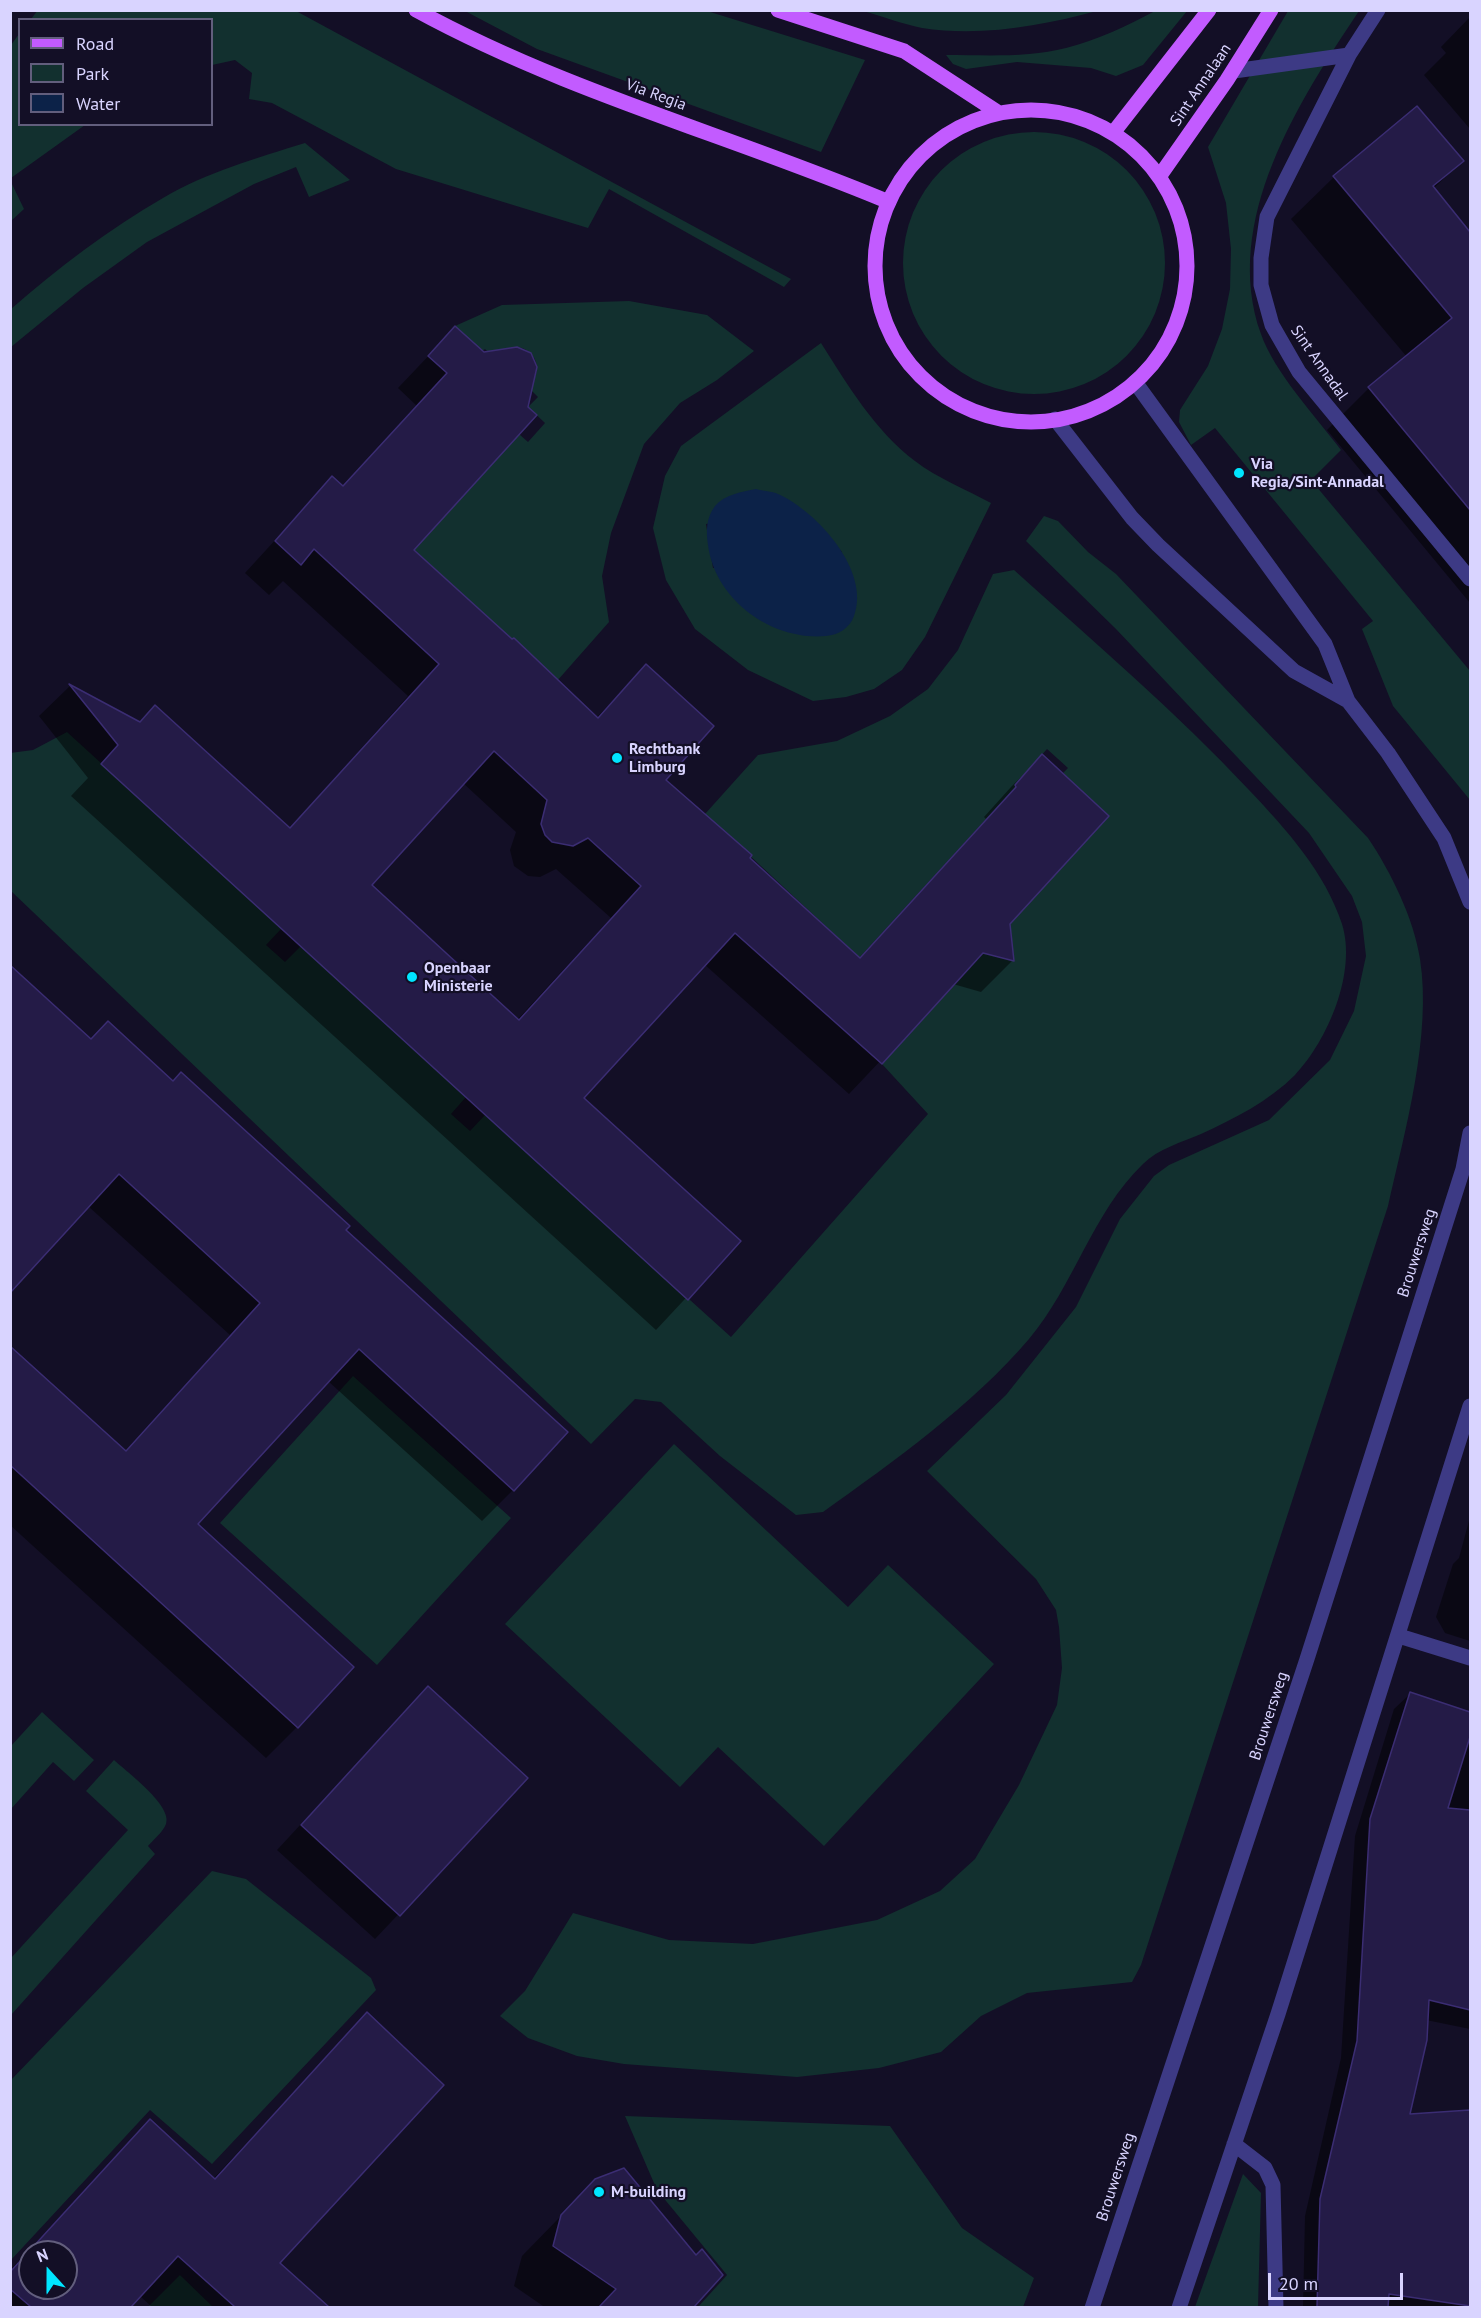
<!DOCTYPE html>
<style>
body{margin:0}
#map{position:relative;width:1481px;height:2318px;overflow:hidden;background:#130f26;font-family:"PT Sans",sans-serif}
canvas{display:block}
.frame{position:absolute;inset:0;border:12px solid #d9d4ff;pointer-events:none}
.legend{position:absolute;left:18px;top:18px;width:195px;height:108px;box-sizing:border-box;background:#130f26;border:2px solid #625e7d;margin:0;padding:8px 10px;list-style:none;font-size:18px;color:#d9d4ff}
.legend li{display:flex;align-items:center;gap:12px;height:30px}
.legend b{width:30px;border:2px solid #625e7d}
.north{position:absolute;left:18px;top:2240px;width:60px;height:60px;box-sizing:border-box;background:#130f26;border:2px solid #625e7d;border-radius:50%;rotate:339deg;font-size:16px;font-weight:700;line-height:24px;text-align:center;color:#d9d4ff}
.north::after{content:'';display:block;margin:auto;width:21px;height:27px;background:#00e5ff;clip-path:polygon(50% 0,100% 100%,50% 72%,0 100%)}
.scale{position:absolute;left:1268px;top:2273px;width:135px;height:27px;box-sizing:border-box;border:3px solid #d9d4ff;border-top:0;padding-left:8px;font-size:18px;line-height:21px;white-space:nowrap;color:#d9d4ff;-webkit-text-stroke:4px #130f26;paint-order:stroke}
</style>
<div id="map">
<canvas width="1481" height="2318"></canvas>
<div class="frame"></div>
<ul class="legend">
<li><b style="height:8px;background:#c25bff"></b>Road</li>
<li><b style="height:16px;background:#12302f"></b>Park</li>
<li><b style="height:16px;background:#0c2248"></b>Water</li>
</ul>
<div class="north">N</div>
<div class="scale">20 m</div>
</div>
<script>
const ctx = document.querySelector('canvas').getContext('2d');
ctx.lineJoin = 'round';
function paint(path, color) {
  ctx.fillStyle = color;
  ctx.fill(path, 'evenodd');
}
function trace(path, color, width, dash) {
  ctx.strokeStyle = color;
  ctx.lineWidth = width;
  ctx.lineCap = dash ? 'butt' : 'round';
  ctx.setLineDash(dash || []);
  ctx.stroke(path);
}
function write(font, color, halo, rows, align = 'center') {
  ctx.font = font + ' "PT Sans",sans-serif';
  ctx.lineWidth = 4.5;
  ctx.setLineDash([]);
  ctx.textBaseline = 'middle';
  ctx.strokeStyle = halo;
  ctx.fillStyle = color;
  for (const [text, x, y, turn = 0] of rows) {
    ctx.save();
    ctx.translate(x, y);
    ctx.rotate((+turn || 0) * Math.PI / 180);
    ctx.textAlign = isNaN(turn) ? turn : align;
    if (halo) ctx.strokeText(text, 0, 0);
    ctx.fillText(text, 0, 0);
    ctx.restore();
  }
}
paint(new Path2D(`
 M 38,10 L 296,11 L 791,279 L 784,287 L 609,189 L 588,228 L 396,169 L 272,103 L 249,99 L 252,73 L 235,60 L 212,65 L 212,20 L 31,19 Z
 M 465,11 L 707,11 L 865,60 L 821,152 L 537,49 Z
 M 863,11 L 863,10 L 1097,11 C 1041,26 980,37 922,28 C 902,24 882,16 863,11 Z
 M 1155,11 L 1187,11 L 1143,65 L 1116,76 L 1091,68 L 1017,62 L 966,69 L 953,64 L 946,55 C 984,55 1028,58 1066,48 C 1097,40 1127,26 1155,11 Z
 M 1288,11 L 1359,11 C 1299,101 1221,221 1261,334 C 1274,372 1317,418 1341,450 L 1311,480 L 1470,671 L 1470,800 L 1393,706 L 1362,629 L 1373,621 L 1215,428 L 1191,445 L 1179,422 L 1180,410 L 1208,366 L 1222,329 L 1230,289 L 1231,249 L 1226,203 L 1208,147 Z
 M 19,34 L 20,124 L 85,125 L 11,178 L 11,45 Z
 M903 263a131 131 0 1 1 262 0a131 131 0 1 1-262 0Z
 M 305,143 L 350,180 L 309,197 L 296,167 L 254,184 L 147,242 L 83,288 L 11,347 L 11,309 C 58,268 109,229 163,198 C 207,172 257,158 305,143 Z
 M 11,182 L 24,209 L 11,221 L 10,221 Z
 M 629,301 L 707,315 L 754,351 L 717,380 L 680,403 L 644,444 L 611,533 L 602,576 L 609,622 L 557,681 L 397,534 L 519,434 L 528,442 L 545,423 L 528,407 L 538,397 L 527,386 C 554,366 520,328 496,359 L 485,349 L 482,351 L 455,326 L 502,305 Z
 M 821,343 C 847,384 875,431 915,461 C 937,478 967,490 991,503 L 925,637 L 902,670 L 874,689 L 846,697 L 813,701 L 748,670 L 695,629 L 666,580 L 653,528 L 665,476 L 681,446 ZM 807,514 L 842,552 L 713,568 L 706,524 Z
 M 1044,516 L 1058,521 L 1088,552 L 1116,574 L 1368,838 C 1391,872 1414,919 1420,959 C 1432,1035 1405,1131 1388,1206 L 1141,1965 L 1132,1982 L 1027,1993 L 981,2016 L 941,2052 L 879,2068 L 797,2077 L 624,2064 L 577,2056 L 528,2038 L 500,2016 L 525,1991 L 573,1913 L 669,1940 L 753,1944 L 877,1920 L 940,1891 L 975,1859 L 1019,1785 L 1057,1705 L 1062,1668 L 1059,1627 L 1056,1610 L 1036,1579 L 927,1471 L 1006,1395 L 1076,1307 L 1120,1219 L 1154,1176 L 1169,1165 L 1269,1120 L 1330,1060 L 1354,1011 L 1366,956 L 1362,922 L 1352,896 L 1309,833 L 1116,629 L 1026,541 Z
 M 1014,570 C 1094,642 1176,712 1249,790 C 1286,829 1325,872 1342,924 C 1357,972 1328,1040 1295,1075 C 1269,1101 1234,1119 1201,1134 C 1182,1142 1158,1149 1143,1164 C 1092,1213 1074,1286 1029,1339 C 973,1405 893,1462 823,1512 L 796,1515 L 720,1456 L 661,1402 L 635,1399 L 591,1444 L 11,891 L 10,753 L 33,750 L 67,732 L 282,928 L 266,945 L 285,962 L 301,946 L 466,1097 L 451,1114 L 470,1131 L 485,1115 L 731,1337 L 928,1114 L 882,1064 L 1006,929 L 1097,806 L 1063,773 L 1068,768 L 1047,749 L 1015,785 L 1017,787 L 860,958 L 705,814 L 758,755 L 837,741 L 890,716 L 928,689 L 958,650 L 993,574 Z
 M 353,1376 L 511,1518 L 377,1665 L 220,1523 Z
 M 674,1444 L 848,1607 L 888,1565 L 994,1664 L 824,1846 L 718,1747 L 680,1787 L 505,1624 Z
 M 42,1712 L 94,1760 L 74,1781 L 53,1762 L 11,1809 L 11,1746 Z
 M 114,1760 C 127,1772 173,1806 166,1824 C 163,1832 153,1840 148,1846 L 155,1854 L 11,2015 L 11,1958 L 128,1830 L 86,1791 Z
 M 212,1871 L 246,1879 L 371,1978 L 376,1990 L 212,2164 L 150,2110 L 11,2260 L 11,2080 Z
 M 625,2116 L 890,2126 L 962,2228 L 1034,2278 L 1023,2307 L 698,2307 L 727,2275 L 657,2190 Z
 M 1243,2174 L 1261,2193 L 1258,2307 L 1195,2307 Z
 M 180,2275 L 213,2307 L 148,2307 Z`), '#12302f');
paint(new Path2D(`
 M 756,489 C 763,491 772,491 778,494 C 818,512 871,572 854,616 C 850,628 838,635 826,636 C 772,641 715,600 708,545 C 706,531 706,518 715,506 C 725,494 742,492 756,489 Z`), '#0c2248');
paint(new Path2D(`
 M 1470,17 L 1470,129 L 1424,75 L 1446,53 L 1441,47 Z
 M 1417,108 L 1462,161 L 1433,189 L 1470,234 L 1470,389 L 1465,394 L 1470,401 L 1470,603 L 1327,430 L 1369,388 L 1407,357 L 1291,219 L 1334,177 Z
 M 455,328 L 483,354 L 412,550 L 596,718 L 646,666 L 663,780 L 858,959 L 986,819 L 984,817 L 1011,787 L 1042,756 L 1008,924 L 1013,960 L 981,992 L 953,984 L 849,1094 L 704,964 L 582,1098 L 739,1241 L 656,1330 L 71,796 L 88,778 L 39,716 L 70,686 L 139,723 L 289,829 L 408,696 L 283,581 L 269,595 L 245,573 L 332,478 L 342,487 L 417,406 L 398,388 ZM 463,783 L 516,832 L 510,850 L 514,866 L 528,876 L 540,877 L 556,869 L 611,918 L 517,1020 L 370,885 Z
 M 91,1040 L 173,1083 L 344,1230 L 513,1490 L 482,1521 L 328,1381 L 196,1524 L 297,1727 L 266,1758 L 10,1525 L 10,1348 L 124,1452 L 230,1335 L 88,1206 Z
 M 1470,1517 L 1470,1641 L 1445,1633 L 1436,1617 L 1453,1564 L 1459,1558 Z
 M 1410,1694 L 1470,1713 L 1470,2029 L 1426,2020 L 1408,2116 L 1470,2112 L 1470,2308 L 1303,2308 L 1305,2216 L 1341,2058 L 1355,1836 L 1394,1709 Z
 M 404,1713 L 526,1779 L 375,1939 L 277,1850 Z
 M 367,2014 L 278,2263 L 327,2308 L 153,2308 L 140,2296 L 129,2308 L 10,2308 L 10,2270 L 150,2121 L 213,2179 ZM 30,2252 L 66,2252 L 66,2288 L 30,2288 Z
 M 596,2180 L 721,2275 L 692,2308 L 546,2308 L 514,2286 L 522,2256 Z`), '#0007');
const building = new Path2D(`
 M 1417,106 L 1464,161 L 1433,186 L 1470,232 L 1470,510 L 1368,387 L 1452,318 L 1333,176 Z
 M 455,326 L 484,352 L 517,347 L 531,353 L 537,367 L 528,407 L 537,415 L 414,550 L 512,639 L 514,638 L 598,718 L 646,664 L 714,726 L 666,780 L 752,855 L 750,858 L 860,958 L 1016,787 L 1015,785 L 1042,754 L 1109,816 L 1010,924 L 1014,961 L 983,953 L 882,1064 L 735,933 L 584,1098 L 741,1241 L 688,1300 L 101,764 L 118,745 L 69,684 L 140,722 L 155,705 L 290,828 L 439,664 L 314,549 L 301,565 L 275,541 L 332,476 L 343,486 L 447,373 L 428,356 ZM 494,751 L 547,800 L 541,824 L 545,835 L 552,842 L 573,846 L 588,838 L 641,886 L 519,1020 L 372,885 Z
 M 10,965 L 91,1039 L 108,1021 L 173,1081 L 181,1072 L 350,1226 L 346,1230 L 568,1432 L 514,1491 L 359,1349 L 198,1524 L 354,1667 L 298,1728 L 10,1465 L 10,1346 L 126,1451 L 260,1303 L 119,1174 L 10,1293 Z
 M 428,1686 L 528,1778 L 400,1916 L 301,1825 Z
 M 1410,1692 L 1470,1712 L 1470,1737 L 1448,1808 L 1470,1810 L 1470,2010 L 1429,2000 L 1427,2040 L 1410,2114 L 1470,2110 L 1470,2306 L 1389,2294 L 1388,2307 L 1317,2307 L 1320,2199 L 1357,2041 L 1370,1819 Z
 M 367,2012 L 444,2085 L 280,2263 L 329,2307 L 235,2307 L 178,2256 L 131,2307 L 31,2307 L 10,2289 L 10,2272 L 150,2119 L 215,2179 ZM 30,2252 L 66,2252 L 66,2288 L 30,2288 Z
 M 624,2168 L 696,2255 L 702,2249 L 723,2275 L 694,2307 L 599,2307 L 616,2289 L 553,2246 L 561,2215 L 595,2179 Z`);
paint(building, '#241b47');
trace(building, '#3b2d73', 1.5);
trace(new Path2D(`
 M 1378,10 L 1349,55 L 1267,217 L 1261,258 L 1261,285 L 1272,325 L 1299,372 L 1470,579
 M 1234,71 L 1349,55
 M 1135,382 L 1325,644 L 1348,701 L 1388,753 L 1444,838 L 1470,902
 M 1055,419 L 1132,518 L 1158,545 L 1294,671 L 1348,701
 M 1399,1636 L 1470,1658
 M 1234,2144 L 1265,2168 L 1273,2185 L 1276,2308
 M 1092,2308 L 1307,1659 L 1463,1169 L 1470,1133
 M 1179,2308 L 1278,2014 L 1470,1406`), '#3d3a85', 15);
trace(new Path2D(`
 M 416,10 C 566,92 732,136 889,202
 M 778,10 L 904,51 L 999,113
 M875 266a156 156 0 1 1 312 0a156 156 0 1 1-312 0Z
 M 1113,133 L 1209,10
 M 1159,177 L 1227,80 L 1271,10`), '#c25bff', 15);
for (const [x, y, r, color] of [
 [1239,473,6,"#00e5ff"],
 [617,758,6,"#00e5ff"],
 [412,977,6,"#00e5ff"],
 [599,2192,6,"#00e5ff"]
]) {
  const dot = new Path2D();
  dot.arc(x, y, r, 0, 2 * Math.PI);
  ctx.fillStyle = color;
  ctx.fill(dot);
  trace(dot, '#130f26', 2);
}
write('16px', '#d9d4ff', '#130f26', [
 ["Sint Annalaan",1201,85,-56],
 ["Via Regia",656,95,20],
 ["Sint Annadal",1319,363,55],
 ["Brouwersweg",1417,1253,-72],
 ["Brouwersweg",1269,1716,-72],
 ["Brouwersweg",1116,2177,-72]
]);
write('bold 16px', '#d9d4ff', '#130f26', [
 ["Via",1251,464],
 ["Regia/Sint-Annadal",1251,482],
 ["Rechtbank",629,749],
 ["Limburg",629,767],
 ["Openbaar",424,968],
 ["Ministerie",424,986],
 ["M-building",611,2192]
], 'left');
</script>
